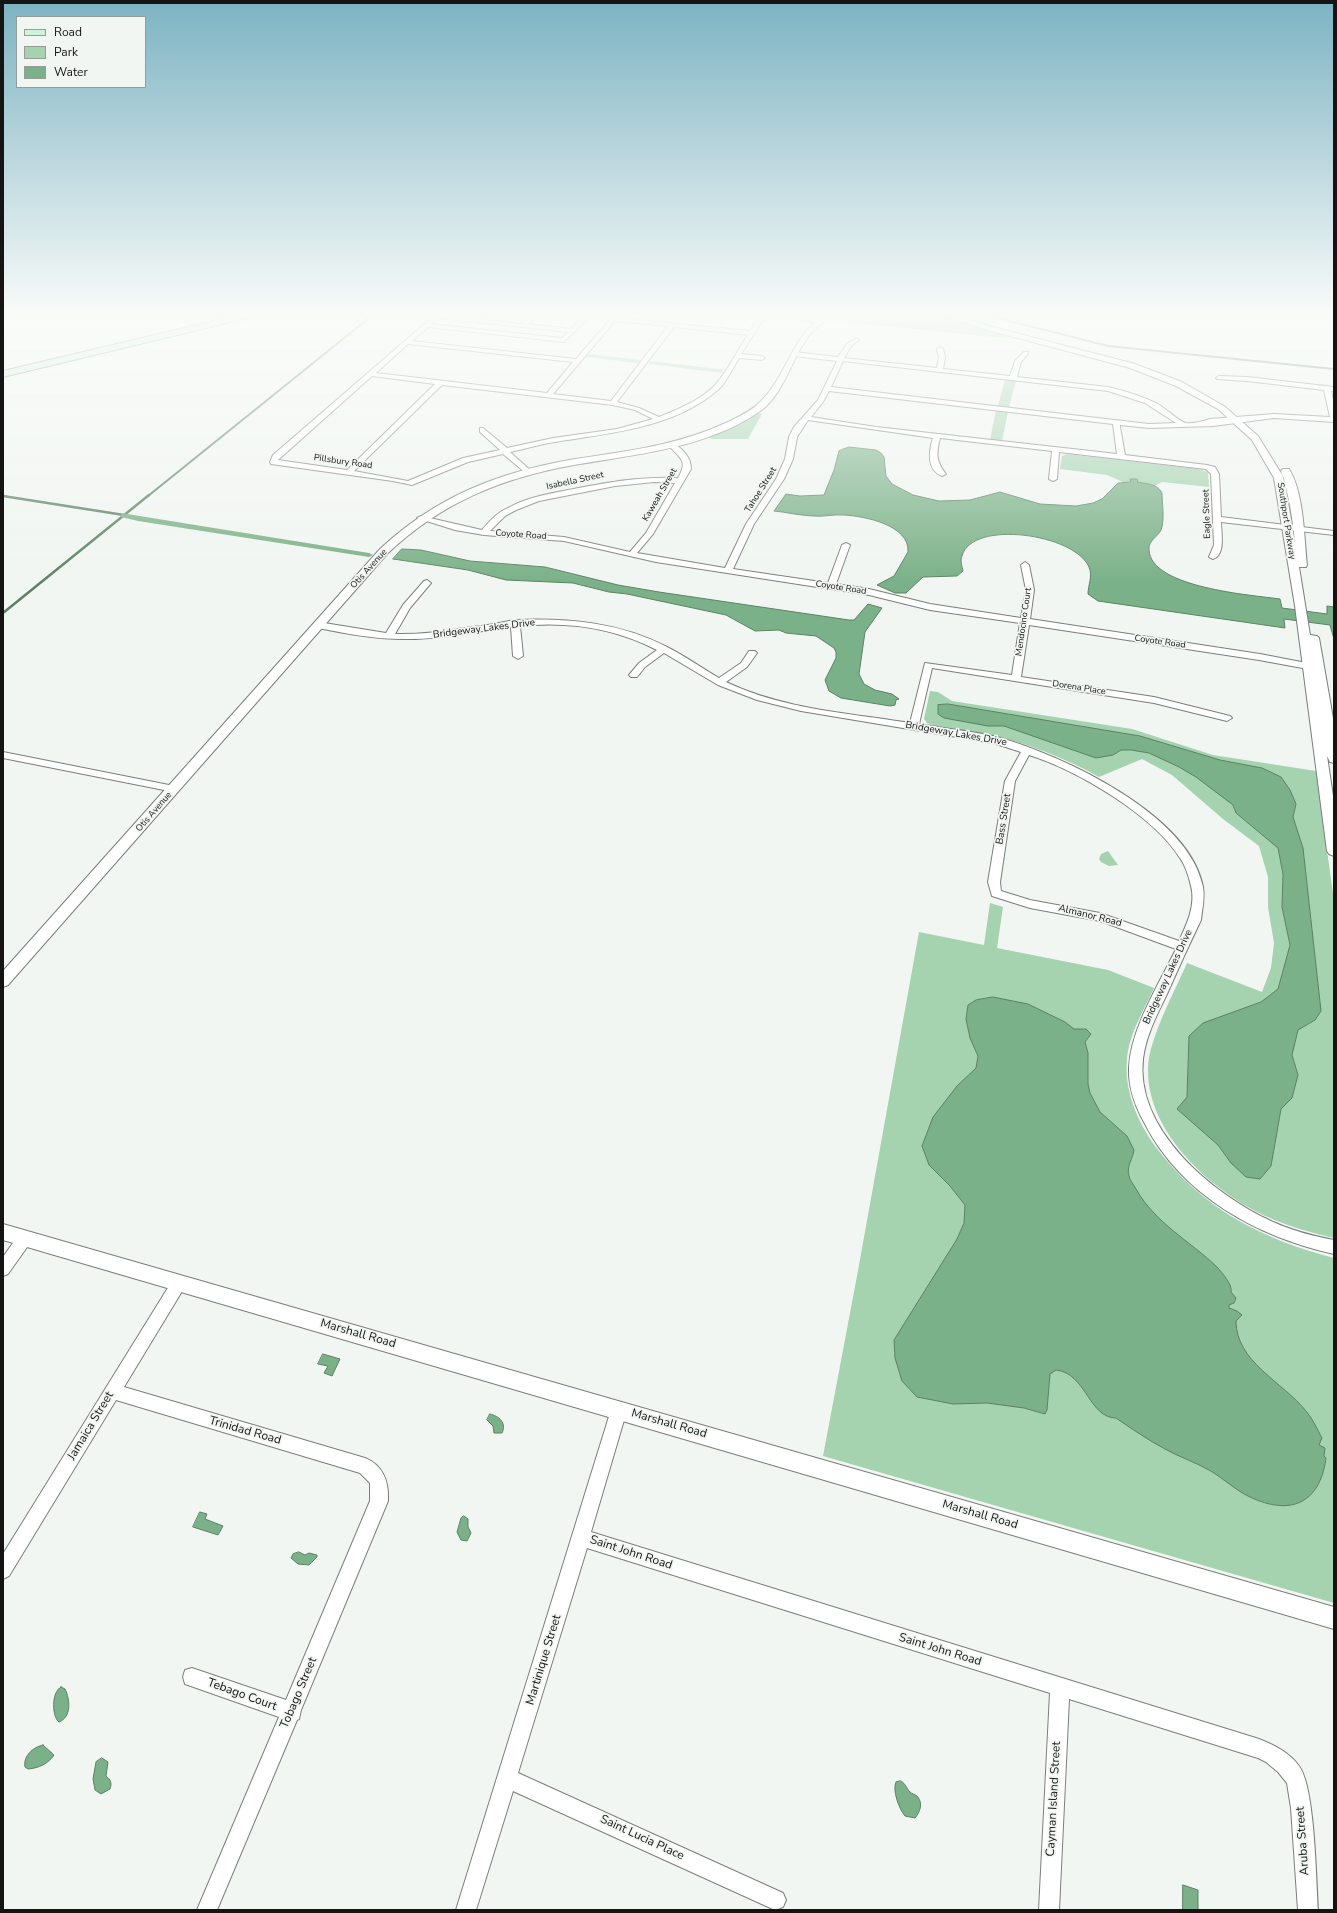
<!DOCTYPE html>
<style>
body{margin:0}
#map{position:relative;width:1337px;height:1913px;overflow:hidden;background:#f1f6f2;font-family:"Nunito Sans",sans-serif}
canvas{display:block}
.frame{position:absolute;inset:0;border:4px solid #131413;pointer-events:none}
.legend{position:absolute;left:16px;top:16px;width:130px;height:72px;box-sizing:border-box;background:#f1f6f2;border:1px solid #989c99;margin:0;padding:5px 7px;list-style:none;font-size:12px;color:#131413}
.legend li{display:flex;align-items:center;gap:8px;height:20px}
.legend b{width:20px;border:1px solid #989c99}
</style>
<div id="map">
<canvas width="1337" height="1913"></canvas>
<div class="frame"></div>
<ul class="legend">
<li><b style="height:5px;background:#cdf3d9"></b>Road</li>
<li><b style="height:11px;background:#a5d2af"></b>Park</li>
<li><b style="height:11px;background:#7bb188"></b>Water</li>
</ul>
</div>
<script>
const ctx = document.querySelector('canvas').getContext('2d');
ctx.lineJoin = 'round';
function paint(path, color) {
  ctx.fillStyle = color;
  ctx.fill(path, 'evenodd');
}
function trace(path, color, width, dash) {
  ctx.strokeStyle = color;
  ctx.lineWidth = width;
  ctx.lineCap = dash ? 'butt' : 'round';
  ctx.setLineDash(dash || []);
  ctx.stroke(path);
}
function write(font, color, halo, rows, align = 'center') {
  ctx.font = font + ' "Nunito Sans",sans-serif';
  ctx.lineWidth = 3.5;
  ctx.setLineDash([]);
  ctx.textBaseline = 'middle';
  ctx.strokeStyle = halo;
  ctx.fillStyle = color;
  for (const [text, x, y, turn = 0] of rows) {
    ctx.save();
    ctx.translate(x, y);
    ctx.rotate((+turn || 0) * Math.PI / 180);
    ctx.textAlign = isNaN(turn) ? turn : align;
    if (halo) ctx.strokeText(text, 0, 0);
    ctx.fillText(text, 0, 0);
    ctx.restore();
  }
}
paint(new Path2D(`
 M 838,314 L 936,314 L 1013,339 L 826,320 Z
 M 589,354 L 641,360 L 638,363 L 586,357 Z
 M 650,361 L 718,369 L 724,369 L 722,373 L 648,364 Z
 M 1005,380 L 1016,381 L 1009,407 L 998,406 Z
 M 996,410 L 1008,412 L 1002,441 L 990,440 Z
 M 757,413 L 762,414 L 748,439 L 712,439 L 709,437 L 736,426 Z
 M 1067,454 L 1199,469 L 1208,472 L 1209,487 L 1162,482 L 1155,486 L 1130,479 L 1131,482 L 1123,482 L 1107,475 L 1060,469 L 1062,456 Z
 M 930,691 L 938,692 L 952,701 L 1132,729 L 1213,755 L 1316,771 L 1334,901 L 1334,1238 C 1312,1233 1291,1227 1270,1218 C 1215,1194 1146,1134 1148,1068 C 1149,1038 1175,991 1187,963 L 1262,992 L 1271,968 L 1274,943 L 1268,907 L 1268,877 L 1259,846 L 1223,819 L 1172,775 L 1142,759 L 1099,777 C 1065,758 1029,744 991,735 C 970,731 946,731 927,723 L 924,719 Z
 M 1108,851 L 1118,865 L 1109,866 L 1101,862 L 1099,859 L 1101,854 Z
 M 990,903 L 1003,907 L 997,948 L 1108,970 L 1154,988 C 1144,1010 1129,1034 1127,1059 C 1124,1090 1137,1121 1155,1146 C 1201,1208 1261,1239 1334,1258 L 1334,1603 L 823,1456 L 857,1276 L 919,932 L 984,945 Z`), '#a5d2af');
const water = new Path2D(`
 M 849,447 L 876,450 L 881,453 L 884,457 L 886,476 L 892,484 L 913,495 L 939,501 L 970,500 L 1000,492 L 1040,504 L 1076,506 L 1093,503 L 1102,499 L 1118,483 L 1131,482 L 1130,479 L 1137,479 L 1138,482 C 1147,484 1158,484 1162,493 C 1162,503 1165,520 1161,530 C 1158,537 1148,540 1149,550 C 1151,588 1252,595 1280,599 L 1282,608 L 1327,614 L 1327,606 L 1334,607 L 1334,639 L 1330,625 L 1284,619 L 1285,628 L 1098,601 L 1088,594 C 1088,585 1093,576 1089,567 C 1075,534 972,519 962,556 C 960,561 962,566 963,571 L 957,576 L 923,577 L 906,593 L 895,593 L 877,585 L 894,576 L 908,552 C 910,525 864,516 844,515 C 834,514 824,517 814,516 C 802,516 786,512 774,511 L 786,494 L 800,496 L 824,495 L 834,470 L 839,451 Z
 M 402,549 L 421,550 L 470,561 L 545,567 L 618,585 L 659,592 L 849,620 L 854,620 L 868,604 L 882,608 L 865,632 L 859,674 L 864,684 L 875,690 L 892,694 L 899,699 L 896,700 L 895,705 L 890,706 L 841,698 L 829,691 L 825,680 L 836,658 L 836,652 L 834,648 L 816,636 L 786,633 L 779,630 L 755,631 L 726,615 L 627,594 L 609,592 L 573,583 L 506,580 L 468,570 L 393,559 Z
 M 948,704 L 1140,736 L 1220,760 L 1262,768 L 1281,777 L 1290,790 L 1296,804 L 1293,817 L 1303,848 L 1321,1011 L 1315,1020 L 1298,1030 L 1292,1055 L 1298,1075 L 1292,1098 L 1281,1109 L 1271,1166 L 1260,1179 L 1246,1177 L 1231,1163 L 1218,1145 L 1177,1109 L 1187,1097 L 1189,1036 L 1203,1023 L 1261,1002 L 1278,989 L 1290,945 L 1282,907 L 1283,874 L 1278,848 L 1236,813 L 1233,805 L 1196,777 L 1179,767 L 1149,753 L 1131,750 L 1121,750 L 1113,755 L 1096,758 L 1004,726 L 988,726 L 944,718 L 938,714 L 938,705 Z
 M 993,997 L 1028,1004 L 1065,1022 L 1074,1029 L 1086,1029 L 1091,1034 L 1085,1042 L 1088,1053 L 1088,1084 L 1090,1093 L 1100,1112 L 1127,1136 L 1134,1150 C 1133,1159 1126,1166 1129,1176 C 1130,1181 1134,1185 1136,1189 C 1155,1223 1190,1241 1217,1267 C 1222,1273 1233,1285 1231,1292 L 1236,1298 L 1234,1303 L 1229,1305 L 1229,1308 L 1237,1311 L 1242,1315 L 1236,1321 C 1236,1362 1283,1382 1306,1411 C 1313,1419 1317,1429 1322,1438 L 1319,1445 L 1325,1448 L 1324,1456 L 1326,1458 C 1320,1504 1290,1516 1250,1497 C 1235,1490 1223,1478 1209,1470 C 1195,1462 1179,1457 1165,1449 C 1148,1440 1132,1429 1116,1418 C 1089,1418 1086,1373 1056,1370 L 1050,1374 L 1047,1410 L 1045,1414 L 1024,1408 L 987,1403 L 953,1404 L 917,1397 L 902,1381 L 895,1358 L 894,1340 L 957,1239 L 964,1223 L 965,1205 L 950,1186 L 929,1165 L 922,1146 L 933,1117 L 957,1086 L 976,1068 L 978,1056 L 970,1038 L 966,1019 L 968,1005 L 976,1000 Z
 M 323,1354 L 340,1359 L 332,1376 L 324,1373 L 328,1366 L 318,1364 Z
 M 490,1414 C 499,1416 507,1423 502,1433 L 494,1433 L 493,1426 L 487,1420 Z
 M 200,1512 L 207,1514 L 205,1519 L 223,1526 L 218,1535 L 193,1527 Z
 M 464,1516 L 468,1519 L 468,1527 L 471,1533 L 467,1541 L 461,1540 L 457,1532 L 461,1518 Z
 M 299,1552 L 305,1555 L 309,1553 L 317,1555 L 317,1557 L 309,1565 L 298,1564 L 291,1558 L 293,1554 Z
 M 61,1687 L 65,1689 C 70,1699 72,1717 59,1722 C 52,1717 51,1692 61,1687 Z
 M 43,1745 L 54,1755 C 48,1764 39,1768 28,1769 L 25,1767 C 23,1756 33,1747 43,1745 Z
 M 102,1758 L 108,1762 L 106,1776 C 111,1780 112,1783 110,1789 L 101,1794 L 95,1790 L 93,1779 L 96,1762 Z
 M 901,1781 C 906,1784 906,1788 910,1792 C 912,1794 915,1794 918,1797 C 923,1804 920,1812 915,1818 L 905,1816 C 899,1809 892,1790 896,1782 Z
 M 1183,1885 L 1198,1890 L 1198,1910 L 1183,1910 Z`);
paint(water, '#7bb188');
trace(water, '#5c8265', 1);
trace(new Path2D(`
 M 982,314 L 1108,346 L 1334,369
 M 3,496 L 6,496
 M 148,496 L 374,314`), '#5c8265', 2);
trace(new Path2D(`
 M 3,496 L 124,515
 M 3,613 L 149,495`), '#5c8265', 2.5);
paint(new Path2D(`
 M 121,513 L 369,553 L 373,555 L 369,557 L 138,521 L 121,517 Z`), '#7bb188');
const minor = new Path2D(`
 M 436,314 L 522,324 L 533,314 L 539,314 L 528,324 L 571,329 L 586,314 L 592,314 L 564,342 L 428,327 L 412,341 L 576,359 L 615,314 L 621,314 L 618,318 L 750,331 L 761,314 L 767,314 L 741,354 L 762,356 L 765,358 L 762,360 L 739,358 C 733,368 727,381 719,389 C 675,428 611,433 555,442 C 540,444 525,449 510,452 L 530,470 L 531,472 L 527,474 L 503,454 L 468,462 L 412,485 L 393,481 L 271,464 L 270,462 L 273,455 ZM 438,318 L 568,332 L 562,338 L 431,324 ZM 615,321 L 668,326 L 611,401 L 553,394 ZM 674,327 L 748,335 C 737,351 728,370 716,384 C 702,400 678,409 659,417 L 639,408 L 617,402 ZM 408,344 L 573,362 L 547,393 L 376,373 ZM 372,376 L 435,384 L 347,470 L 278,460 ZM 442,385 L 613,405 L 635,410 L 653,419 L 617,429 L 553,438 L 507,448 L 483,428 L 480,428 L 480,432 L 500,450 L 463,458 L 408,481 L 354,471 Z
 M 779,314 L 790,314 L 820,321 L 817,323 Z
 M 856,338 L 859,340 L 851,346 L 844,358 L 937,368 L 939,357 L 937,349 L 940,347 L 943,349 L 945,357 L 943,369 L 1010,376 L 1015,361 L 1024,352 L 1028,352 L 1028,354 L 1021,362 L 1017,377 L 1108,387 C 1125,391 1142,396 1158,404 C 1165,408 1180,422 1186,423 C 1195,424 1202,421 1210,419 L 1274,414 L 1330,417 L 1324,390 L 1247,381 L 1217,379 L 1216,378 L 1219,376 L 1247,377 L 1334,387 L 1334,391 L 1331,391 L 1334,404 L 1334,422 L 1274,418 L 1213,426 L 1149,428 L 1120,425 L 1120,427 L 1125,455 L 1207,465 L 1215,467 L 1219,474 L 1221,517 L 1334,531 L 1334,535 L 1221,522 C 1221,532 1226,555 1213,559 L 1209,557 L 1214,545 L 1211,474 L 1206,469 L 1059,452 L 1057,479 L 1053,481 L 1049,479 L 1052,451 L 940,438 C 936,454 936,461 946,474 L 942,476 C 926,470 929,450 933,438 L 808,420 L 797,437 L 793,459 L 784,479 L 754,524 L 733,569 L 828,583 L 842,545 L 846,543 L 850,545 L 836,584 L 869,589 L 930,604 L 1021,618 L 1026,590 L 1021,565 L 1025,562 L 1029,565 L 1034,590 L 1030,619 L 1260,654 L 1322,666 L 1324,668 L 1322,670 L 1319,671 L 1259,660 L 1029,625 L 1021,677 L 1154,697 L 1230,716 L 1232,718 L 1227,721 L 1154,703 L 932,668 L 919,724 C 945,729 972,731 997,737 C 1062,755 1189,814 1203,887 C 1205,898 1202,909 1201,920 C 1189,945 1178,969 1167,994 C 1157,1015 1146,1035 1143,1059 C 1135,1131 1214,1195 1273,1222 C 1293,1231 1313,1236 1334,1240 L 1334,1254 C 1258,1237 1182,1196 1145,1124 C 1135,1106 1128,1088 1129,1067 C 1131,1028 1159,984 1176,949 L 1100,921 L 1030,908 L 992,896 L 988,882 L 1005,781 L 1021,752 L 993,743 L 801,711 L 757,700 L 718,685 L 664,653 L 645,667 L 637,677 L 631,677 L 629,675 L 639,663 L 657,650 C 615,628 567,621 520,626 L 523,656 L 518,659 L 513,656 L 511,627 C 477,631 444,639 410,639 C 379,640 348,634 318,628 L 314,625 L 318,622 L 386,633 L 403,605 L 424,581 L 427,580 L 431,583 L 410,608 L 395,634 C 426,635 457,629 488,625 C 497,624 507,621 515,620 C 568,618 619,622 667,647 C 685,656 702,668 719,678 L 741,663 L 749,651 L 755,651 L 757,653 L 747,667 L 726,682 C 782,709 849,713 910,723 L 925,663 L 1012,675 L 1020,623 L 930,610 L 869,595 L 656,562 L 564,541 L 484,535 L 455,530 L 417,518 L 421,516 L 482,530 C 490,520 498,512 510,507 C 528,497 549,494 568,490 C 605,483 640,476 678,478 C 688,461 681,459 669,446 L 673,444 C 683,448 691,458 691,469 L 653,534 L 637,553 L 725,568 L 746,524 L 776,479 L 785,459 L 789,437 L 794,427 L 818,400 L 837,361 L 794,356 L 791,354 L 794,352 L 838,357 L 847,344 ZM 843,361 L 1108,391 L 1145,403 L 1176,423 L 1149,424 L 831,387 ZM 829,391 L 1113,424 L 1117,454 L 876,427 L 811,417 L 823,402 ZM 654,482 L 675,483 L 646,533 L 630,552 L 564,537 L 490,531 L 505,516 L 516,510 L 539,501 L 615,486 ZM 1029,755 C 1077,770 1153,815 1180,858 C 1185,865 1189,877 1191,886 C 1196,905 1187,924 1179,941 L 1100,913 L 1030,900 L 1001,891 L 1000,882 L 1015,781 Z
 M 3,752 L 174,786 L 179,789 L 174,792 L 3,758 Z
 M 25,1231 L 30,1233 L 32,1238 L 30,1243 L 8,1274 L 3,1276 L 3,1257 L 20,1233 Z
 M 179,1276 L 184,1278 L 187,1283 L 184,1288 L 124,1387 L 365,1458 C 384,1466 389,1482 388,1501 L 301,1710 L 299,1719 L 297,1720 L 217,1910 L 197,1910 L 279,1717 L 185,1684 L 183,1677 L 185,1670 L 192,1668 L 286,1700 L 370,1501 L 370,1483 L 360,1473 L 116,1400 L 9,1576 L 3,1579 L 3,1554 L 174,1278 Z
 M 619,1402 L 625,1404 L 627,1410 L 591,1532 L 1259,1739 C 1274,1745 1289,1752 1299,1766 C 1315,1787 1316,1880 1318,1910 L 1298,1910 L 1291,1808 L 1287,1783 L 1278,1772 L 1266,1762 L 1258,1758 L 1069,1699 L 1059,1910 L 1039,1910 L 1050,1693 L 587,1548 L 518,1773 L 783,1893 L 786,1900 L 783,1907 L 775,1910 L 513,1791 L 476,1910 L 456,1910 L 611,1410 L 613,1404 Z`);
const tertiary = new Path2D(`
 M 824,314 L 833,314 C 826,321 817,326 810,334 C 791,358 785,394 759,412 C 704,449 637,454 574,465 C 501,478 441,503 388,553 L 8,985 L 3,987 L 3,971 L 380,549 C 437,496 499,472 575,459 C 628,451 679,445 728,422 C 738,417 751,411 759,403 C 787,377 791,337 824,314 Z
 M 940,314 L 951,314 L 989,326 L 1135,364 L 1182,382 L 1224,406 L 1258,436 L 1284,478 L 1295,544 C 1293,519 1289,495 1281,471 L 1283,469 L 1289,469 C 1304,493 1304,537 1307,565 L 1306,567 L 1299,567 L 1310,635 L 1317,636 L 1319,638 L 1334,724 L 1334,763 L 1330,762 L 1327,756 L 1334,803 L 1334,856 L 1329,854 L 1327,851 L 1295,606 L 1274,478 L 1252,440 L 1218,409 L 1176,386 L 1130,368 L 984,329 Z
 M 3,1224 L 1334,1607 L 1334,1629 L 3,1240 Z`);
const secondary = new Path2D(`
 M 243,314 L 256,314 L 252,317 L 3,377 L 3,371 Z`);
trace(minor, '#7b7f7c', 2);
trace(tertiary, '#7b7f7c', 2);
trace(secondary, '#7b7f7c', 2);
paint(minor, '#fff');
paint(tertiary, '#fff');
paint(secondary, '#cdf3d9');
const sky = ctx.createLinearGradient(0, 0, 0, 582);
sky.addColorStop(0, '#7cb3c2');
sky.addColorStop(0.54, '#f9fbf9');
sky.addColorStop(1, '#f9fbf900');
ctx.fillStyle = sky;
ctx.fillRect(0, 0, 1337, 582);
write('9px', '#131413', '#f1f6f2', [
 ["Pillsbury Road",343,462,8],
 ["Isabella Street",575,481,-12],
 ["Tahoe Street",761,490,-58],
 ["Kaweah Street",660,495,-60],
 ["Eagle Street",1207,514,-92],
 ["Southport Parkway",1286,521,81],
 ["Coyote Road",521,535,4],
 ["Otis Avenue",369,569,-48],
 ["Coyote Road",841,588,9],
 ["Mendocino Court",1024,622,-82],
 ["Coyote Road",1160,642,8],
 ["Dorena Place",1079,688,9],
 ["Otis Avenue",154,812,-49]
]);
write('10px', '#131413', '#f1f6f2', [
 ["Bridgeway Lakes Drive",484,629,-7],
 ["Bridgeway Lakes Drive",956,734,10],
 ["Bass Street",1004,819,-81],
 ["Almanor Road",1090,916,14],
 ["Bridgeway Lakes Drive",1168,977,-65]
]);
write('12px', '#131413', '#f1f6f2', [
 ["Marshall Road",358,1334,16],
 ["Marshall Road",669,1424,16],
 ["Jamaica Street",91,1426,-59],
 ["Trinidad Road",245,1431,16],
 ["Marshall Road",980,1515,16],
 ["Saint John Road",631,1553,18],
 ["Saint John Road",940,1650,17],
 ["Martinique Street",544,1660,-73],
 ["Tobago Street",299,1693,-67],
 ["Tebago Court",242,1695,20],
 ["Cayman Island Street",1054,1799,-87],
 ["Saint Lucia Place",642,1838,25],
 ["Aruba Street",1303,1841,-94]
]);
</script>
